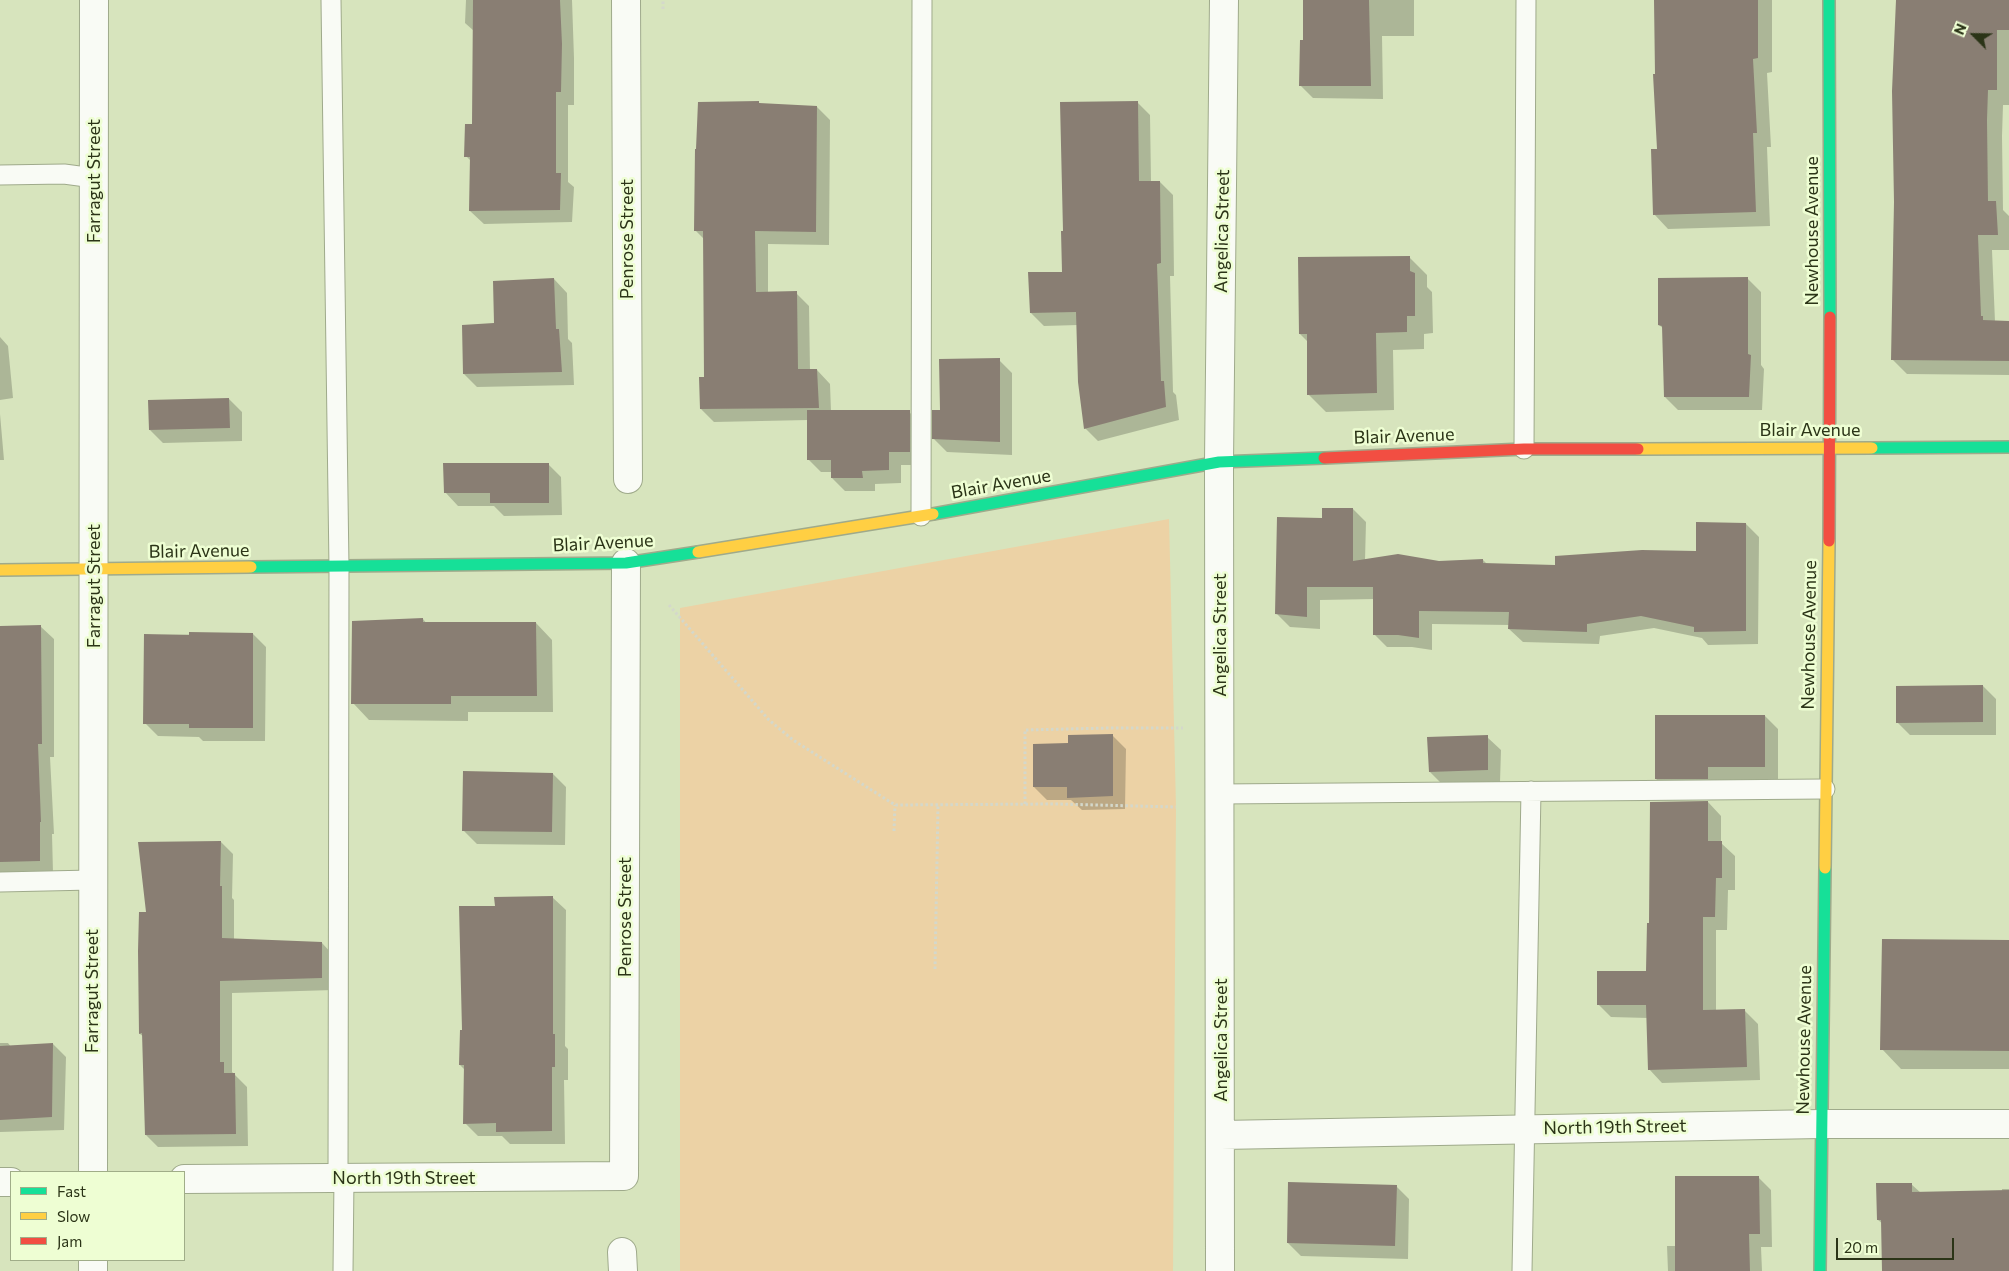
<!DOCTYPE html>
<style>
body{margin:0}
#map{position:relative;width:2009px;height:1271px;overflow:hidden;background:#d7e4bd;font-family:Commissioner,sans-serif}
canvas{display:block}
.legend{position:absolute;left:10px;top:1171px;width:175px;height:90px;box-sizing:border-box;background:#eefed3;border:1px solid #a0ad88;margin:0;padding:6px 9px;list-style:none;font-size:15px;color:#2b3417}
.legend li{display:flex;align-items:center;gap:10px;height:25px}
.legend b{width:25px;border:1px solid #a0ad88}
.north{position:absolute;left:1949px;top:10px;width:50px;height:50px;-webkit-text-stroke:4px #eefed3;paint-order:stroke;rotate:293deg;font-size:14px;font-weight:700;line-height:20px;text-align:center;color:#2b3417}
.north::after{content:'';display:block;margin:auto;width:18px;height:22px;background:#2b3417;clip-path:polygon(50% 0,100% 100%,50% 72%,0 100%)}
.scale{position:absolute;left:1836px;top:1238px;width:118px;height:22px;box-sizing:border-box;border:2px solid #2b3417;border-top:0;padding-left:6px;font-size:15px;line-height:18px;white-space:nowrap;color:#2b3417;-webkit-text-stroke:4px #eefed3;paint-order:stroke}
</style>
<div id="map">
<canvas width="2009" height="1271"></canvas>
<ul class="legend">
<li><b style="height:6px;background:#16e098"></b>Fast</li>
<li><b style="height:6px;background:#ffcf43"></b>Slow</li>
<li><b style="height:6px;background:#f24e42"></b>Jam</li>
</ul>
<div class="north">N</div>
<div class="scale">20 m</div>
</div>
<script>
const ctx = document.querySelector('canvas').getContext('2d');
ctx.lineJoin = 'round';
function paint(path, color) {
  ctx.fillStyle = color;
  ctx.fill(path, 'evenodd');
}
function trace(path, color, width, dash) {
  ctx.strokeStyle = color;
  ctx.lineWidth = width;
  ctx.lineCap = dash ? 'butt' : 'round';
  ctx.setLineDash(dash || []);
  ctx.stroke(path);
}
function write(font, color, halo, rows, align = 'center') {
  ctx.font = font + ' Commissioner,sans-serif';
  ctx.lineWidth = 5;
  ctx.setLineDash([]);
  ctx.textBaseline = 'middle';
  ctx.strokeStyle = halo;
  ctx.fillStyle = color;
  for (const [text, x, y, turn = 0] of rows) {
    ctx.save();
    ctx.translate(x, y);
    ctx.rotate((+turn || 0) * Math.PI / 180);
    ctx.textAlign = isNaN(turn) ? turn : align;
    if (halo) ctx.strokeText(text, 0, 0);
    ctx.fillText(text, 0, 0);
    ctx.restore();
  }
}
paint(new Path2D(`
 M 1169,519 L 1176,807 L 1173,1271 L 680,1271 L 680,608 Z`), '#ecd2a5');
paint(new Path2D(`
 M 466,0 L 572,0 L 574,58 L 574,105 L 568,105 L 568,182 L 574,187 L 572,222 L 484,224 L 470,211 L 471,161 L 466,156 L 473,126 L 474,31 L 465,23 Z
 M 1303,0 L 1414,0 L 1414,36 L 1382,36 L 1383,99 L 1313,98 L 1300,85 L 1305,42 Z
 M 1655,0 L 1772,0 L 1772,72 L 1767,73 L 1771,147 L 1767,147 L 1770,226 L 1668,229 L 1654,214 L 1658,150 Z
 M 1897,0 L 2009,0 L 2009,105 L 2003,105 L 2002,136 L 2003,210 L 2009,216 L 2009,250 L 1992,250 L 1995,322 L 2009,322 L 2009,375 L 1907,374 L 1892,359 Z
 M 1137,102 L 1150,115 L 1151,182 L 1160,182 L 1173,195 L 1174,276 L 1170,276 L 1173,392 L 1176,395 L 1179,420 L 1098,441 L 1085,428 L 1078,325 L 1044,326 L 1031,313 L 1063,273 L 1065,233 Z
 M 759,103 L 761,105 L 817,107 L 830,120 L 829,245 L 768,244 L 768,293 L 796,293 L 809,306 L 810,370 L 817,370 L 830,384 L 831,412 L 909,412 L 923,425 L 922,465 L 901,465 L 901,483 L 875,484 L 875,491 L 845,491 L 832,478 L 832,472 L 821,472 L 808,459 L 808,420 L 714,422 L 701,409 L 705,378 L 705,240 L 695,230 Z
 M 1409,257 L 1427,275 L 1427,287 L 1432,292 L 1433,333 L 1424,334 L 1424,349 L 1393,350 L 1394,410 L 1326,412 L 1308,394 L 1308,342 L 1300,334 Z
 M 1747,278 L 1761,292 L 1761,365 L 1764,369 L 1762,410 L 1678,410 L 1665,397 L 1664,329 L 1659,325 Z
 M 554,279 L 567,293 L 568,339 L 572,343 L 574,385 L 477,387 L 464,374 L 496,324 Z
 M 0,337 L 8,346 L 13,398 L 0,400 Z
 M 999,360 L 1012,373 L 1012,455 L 947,452 L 934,439 L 941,411 Z
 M 229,399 L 242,412 L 242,441 L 163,443 L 150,430 Z
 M 0,414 L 4,460 L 0,460 Z
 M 548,464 L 561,477 L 562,515 L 504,516 L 494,506 L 458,506 L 445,492 Z
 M 1353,509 L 1366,522 L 1365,561 L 1439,562 L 1483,560 L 1487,564 L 1556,566 L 1697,552 L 1746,524 L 1759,537 L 1758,644 L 1708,645 L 1702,638 L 1654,628 L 1600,636 L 1599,644 L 1523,642 L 1509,629 L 1510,625 L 1432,624 L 1432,650 L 1412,647 L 1387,647 L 1374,634 L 1375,599 L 1320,600 L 1320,629 L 1290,627 L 1277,614 L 1323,520 Z
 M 423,619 L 427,624 L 536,623 L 552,640 L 553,712 L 468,712 L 468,721 L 369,720 L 353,703 Z
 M 40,626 L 54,639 L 54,757 L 50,757 L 54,834 L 52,834 L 53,873 L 0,875 L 0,627 Z
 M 253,634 L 266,647 L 265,741 L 203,741 L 199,737 L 158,736 L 145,723 L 145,635 Z
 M 1983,686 L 1996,699 L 1996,735 L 1910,735 L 1897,722 Z
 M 1765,716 L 1778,729 L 1778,780 L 1721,780 L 1721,791 L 1669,792 L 1656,779 Z
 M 1113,736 L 1126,749 L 1125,809 L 1082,810 L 1071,800 L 1047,800 L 1034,787 L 1070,744 Z
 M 1487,737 L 1501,750 L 1500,782 L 1443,785 L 1430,772 Z
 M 553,774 L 566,787 L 565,845 L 477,844 L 464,831 Z
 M 1708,802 L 1721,816 L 1721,843 L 1735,856 L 1735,890 L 1728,890 L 1727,930 L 1716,930 L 1716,1011 L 1745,1011 L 1758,1024 L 1760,1080 L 1662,1083 L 1649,1069 L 1648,1018 L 1611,1017 L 1598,1004 L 1647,972 L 1650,924 Z
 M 221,842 L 233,854 L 232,898 L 234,900 L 234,940 L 322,943 L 334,956 L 334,990 L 232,993 L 232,1072 L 247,1087 L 248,1146 L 158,1147 L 146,1135 L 144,1037 L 140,1034 L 147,913 Z
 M 552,897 L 566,910 L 565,1046 L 568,1049 L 568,1080 L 564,1080 L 565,1144 L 510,1144 L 502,1136 L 478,1136 L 465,1123 L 465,1070 L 460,1065 L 463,1031 L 496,907 Z
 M 2009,941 L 2009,1069 L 1901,1069 L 1882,1049 Z
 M 0,1043 L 8,1043 L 11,1047 L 53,1044 L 66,1057 L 64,1130 L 0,1132 Z
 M 1758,1177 L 1771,1190 L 1772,1247 L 1761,1247 L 1762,1271 L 1668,1271 L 1667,1246 L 1677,1246 Z
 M 1911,1184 L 1921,1193 L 2002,1191 L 2002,1189 L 2009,1189 L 2009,1271 L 1883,1271 L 1883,1224 L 1878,1220 Z
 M 1396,1186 L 1409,1199 L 1408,1259 L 1301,1256 L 1288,1243 Z`), '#0003');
paint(new Path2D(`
 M 473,0 L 560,0 L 562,44 L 561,92 L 556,92 L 556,173 L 561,173 L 560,210 L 469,211 L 470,157 L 464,157 L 465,124 L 472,124 Z
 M 1303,0 L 1369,0 L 1371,86 L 1299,86 L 1300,40 L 1303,40 Z
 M 1654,0 L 1758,0 L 1758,58 L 1753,59 L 1757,133 L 1753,133 L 1756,212 L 1653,215 L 1651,149 L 1657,149 L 1653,74 L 1655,74 Z
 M 1896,0 L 2009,0 L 2009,30 L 1997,30 L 1997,90 L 1988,90 L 1987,120 L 1988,201 L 1996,201 L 1998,235 L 1978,235 L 1981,316 L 1983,316 L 1983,320 L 2009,321 L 2009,361 L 1891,360 L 1894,202 L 1892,91 Z
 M 759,101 L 759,103 L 817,106 L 816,232 L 755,231 L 756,292 L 797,291 L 798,369 L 817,369 L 819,408 L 700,409 L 699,377 L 704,377 L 703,231 L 694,231 L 695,149 L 696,149 L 698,102 Z
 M 1138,101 L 1139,181 L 1160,181 L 1161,263 L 1157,264 L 1161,381 L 1164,381 L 1166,407 L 1084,429 L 1078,382 L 1076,312 L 1030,313 L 1028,272 L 1062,272 L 1061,231 L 1063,231 L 1060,102 Z
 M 1410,256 L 1410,271 L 1415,273 L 1415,316 L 1407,316 L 1407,332 L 1376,333 L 1377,393 L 1307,395 L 1307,334 L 1299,334 L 1298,257 Z
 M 1748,277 L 1748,354 L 1751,355 L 1749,397 L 1664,397 L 1662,326 L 1658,325 L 1658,278 Z
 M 554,278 L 556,329 L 559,329 L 562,372 L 463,374 L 462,325 L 494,323 L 493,281 Z
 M 1000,358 L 1000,442 L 932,439 L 932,410 L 940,410 L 939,359 Z
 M 229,398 L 230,428 L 149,430 L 148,400 Z
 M 807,410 L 910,410 L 910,452 L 889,452 L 889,470 L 862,471 L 863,478 L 831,478 L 831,460 L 807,460 Z
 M 443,463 L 549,463 L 549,503 L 490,503 L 490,493 L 444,493 Z
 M 1322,508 L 1353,508 L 1353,561 L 1398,554 L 1439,561 L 1483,559 L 1483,563 L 1555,565 L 1555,556 L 1642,550 L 1696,551 L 1696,522 L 1746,523 L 1746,631 L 1694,632 L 1694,627 L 1641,616 L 1587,624 L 1587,632 L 1508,629 L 1509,612 L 1419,611 L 1419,638 L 1398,635 L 1373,635 L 1373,587 L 1307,587 L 1307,617 L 1275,614 L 1277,517 L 1322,518 Z
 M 423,618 L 423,622 L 536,622 L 537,696 L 451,696 L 451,704 L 351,704 L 352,621 Z
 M 41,625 L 42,744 L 38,744 L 41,822 L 40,822 L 40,861 L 0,862 L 0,626 Z
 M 189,632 L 253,633 L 253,728 L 189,728 L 189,724 L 143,724 L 144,634 L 189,635 Z
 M 1983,685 L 1983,722 L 1896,723 L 1896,686 Z
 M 1655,715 L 1765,715 L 1765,767 L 1708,767 L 1708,779 L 1655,779 Z
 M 1113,734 L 1113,796 L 1067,798 L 1067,787 L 1033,787 L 1033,744 L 1068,743 L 1068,735 Z
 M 1488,735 L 1488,770 L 1429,772 L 1427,737 Z
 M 463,771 L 553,773 L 552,832 L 462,831 Z
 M 1708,801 L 1708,841 L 1722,841 L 1722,878 L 1716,878 L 1715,917 L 1703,917 L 1703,1010 L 1745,1009 L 1747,1067 L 1648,1070 L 1646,1005 L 1597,1005 L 1597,971 L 1646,971 L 1647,923 L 1649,923 L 1650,802 Z
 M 221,841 L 220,886 L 222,886 L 222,938 L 322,942 L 322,978 L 220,981 L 220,1062 L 224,1062 L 224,1073 L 235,1073 L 236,1134 L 145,1135 L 142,1033 L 139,1034 L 138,951 L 139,912 L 146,912 L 138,842 Z
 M 553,896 L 553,1034 L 555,1034 L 555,1067 L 552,1067 L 552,1131 L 496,1132 L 496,1123 L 463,1124 L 464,1065 L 459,1065 L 460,1030 L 462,1030 L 459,906 L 495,906 L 494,897 Z
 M 1882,939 L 2009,940 L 2009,1051 L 1880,1050 Z
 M 53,1043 L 52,1117 L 0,1120 L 0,1046 Z
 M 1675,1176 L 1759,1176 L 1760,1234 L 1749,1234 L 1750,1271 L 1675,1271 Z
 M 1288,1182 L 1397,1185 L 1395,1246 L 1287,1243 Z
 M 1876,1183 L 1912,1183 L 1912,1192 L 2009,1190 L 2009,1271 L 1882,1271 L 1881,1220 L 1877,1220 Z`), '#897e73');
const lane = new Path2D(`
 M 331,0 L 339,567 L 338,1178
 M 0,175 L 64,174 L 94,178
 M 1524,449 L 1526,0
 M 921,516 L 922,0
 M 1220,794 L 1825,789
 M 0,882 L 92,880
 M 343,1271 L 344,1178
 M 1522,1271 L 1531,791`);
const street = new Path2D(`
 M 626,0 L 628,479
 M 1221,1135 L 1820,1124 L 2009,1124
 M 93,1172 L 94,0
 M 184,1179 L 624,1176 L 626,563
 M 0,1182 L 11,1182
 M 622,1252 L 623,1271
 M 93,1271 L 93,1260
 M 1220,1271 L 1219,462 L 1224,0`);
const fast = new Path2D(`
 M 1829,0 L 1830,317
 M 1872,448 L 2009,447
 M 933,514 L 1219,462 L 1324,458
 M 251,567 L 626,563 L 698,552
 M 1820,1271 L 1825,868`);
const slow = new Path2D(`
 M 1638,449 L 1872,448
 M 698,552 L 933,514
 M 0,570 L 251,567
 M 1825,868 L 1829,541`);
const jam = new Path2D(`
 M 1324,458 L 1524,449 L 1638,449
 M 1829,541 L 1830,317`);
trace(lane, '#9faa8b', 21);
trace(street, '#9faa8b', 30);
trace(fast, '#9faa8b', 14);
trace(slow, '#9faa8b', 14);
trace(jam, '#9faa8b', 14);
trace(new Path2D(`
 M 663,9 L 663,0
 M 669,605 L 769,720 L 793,740 L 895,805 L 1056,804 L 1176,807
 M 1025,804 L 1025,730 L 1110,728 L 1183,728
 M 894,831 L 895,805
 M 935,969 L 938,805`), '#d4d8cb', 3, [2.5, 2.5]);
trace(lane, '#f9fbf5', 19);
trace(street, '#f9fbf5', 28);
trace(fast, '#16e098', 11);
trace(slow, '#ffcf43', 11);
trace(jam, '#f24e42', 11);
write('18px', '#2b3417', '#eefed3', [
 ["Farragut Street",94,181,-90],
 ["Angelica Street",1222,231,-89],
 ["Newhouse Avenue",1812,231,-90],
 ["Penrose Street",627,239,-90],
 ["Blair Avenue",1810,430],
 ["Blair Avenue",1404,436,-2],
 ["Blair Avenue",1001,484,-10],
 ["Blair Avenue",603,543,-3],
 ["Blair Avenue",199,551,-1],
 ["Farragut Street",94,586,-90],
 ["Angelica Street",1220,635,-90],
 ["Newhouse Avenue",1809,635,-89],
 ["Penrose Street",625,917,-90],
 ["Farragut Street",92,991,-90],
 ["Angelica Street",1221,1040,-90],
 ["Newhouse Avenue",1804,1040,-89],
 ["North 19th Street",1615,1127,-1],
 ["North 19th Street",404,1178]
]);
</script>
